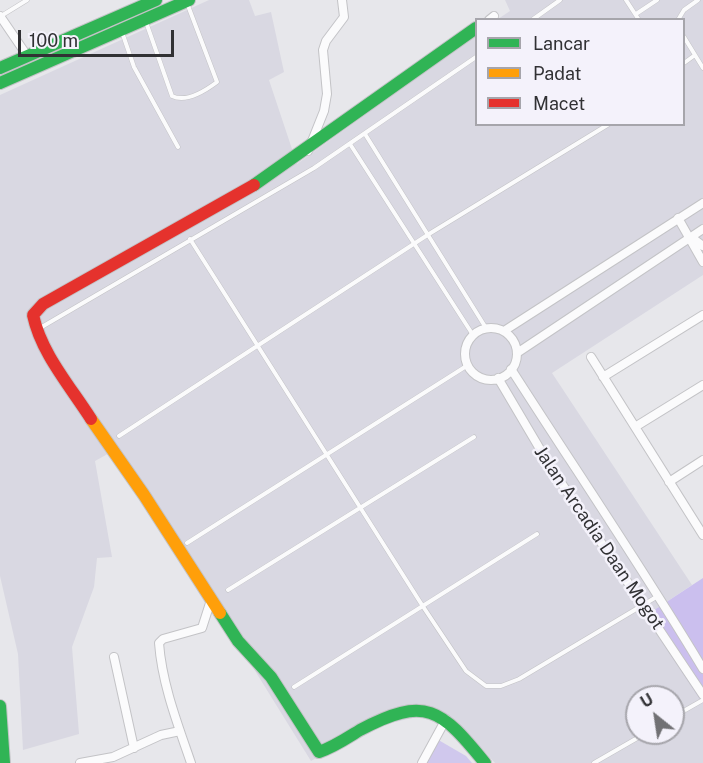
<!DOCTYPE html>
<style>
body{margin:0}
#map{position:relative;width:703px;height:763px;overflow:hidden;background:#e7e7eb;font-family:"Public Sans",sans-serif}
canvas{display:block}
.legend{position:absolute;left:475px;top:18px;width:210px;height:108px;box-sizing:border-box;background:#f4f2fb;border:2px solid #a6a5ab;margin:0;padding:8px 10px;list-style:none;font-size:18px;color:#313134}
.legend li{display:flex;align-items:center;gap:12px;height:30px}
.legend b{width:30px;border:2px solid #a6a5ab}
.north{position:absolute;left:625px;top:685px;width:60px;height:60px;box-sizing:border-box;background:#f4f2fb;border:2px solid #a6a5ab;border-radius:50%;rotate:330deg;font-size:16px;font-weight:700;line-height:24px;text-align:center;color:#313134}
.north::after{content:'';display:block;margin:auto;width:21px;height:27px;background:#717174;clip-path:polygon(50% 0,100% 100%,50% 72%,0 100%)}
.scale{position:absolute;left:18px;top:30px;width:156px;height:27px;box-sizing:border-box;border:3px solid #313134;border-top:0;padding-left:8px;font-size:18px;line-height:21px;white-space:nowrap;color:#313134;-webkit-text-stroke:4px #f4f2fb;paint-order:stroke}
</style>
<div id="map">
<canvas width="703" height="763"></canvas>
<ul class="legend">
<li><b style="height:8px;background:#30b455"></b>Lancar</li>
<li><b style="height:8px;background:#ff9f0a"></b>Padat</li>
<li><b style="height:8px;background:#e5322d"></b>Macet</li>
</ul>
<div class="north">U</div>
<div class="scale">100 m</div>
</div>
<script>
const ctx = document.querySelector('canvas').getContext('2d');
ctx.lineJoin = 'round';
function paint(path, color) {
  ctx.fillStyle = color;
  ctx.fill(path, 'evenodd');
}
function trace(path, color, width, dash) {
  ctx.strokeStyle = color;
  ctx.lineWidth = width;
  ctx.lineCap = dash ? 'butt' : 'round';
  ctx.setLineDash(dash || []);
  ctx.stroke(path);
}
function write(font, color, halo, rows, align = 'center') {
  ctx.font = font + ' "Public Sans",sans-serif';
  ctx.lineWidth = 5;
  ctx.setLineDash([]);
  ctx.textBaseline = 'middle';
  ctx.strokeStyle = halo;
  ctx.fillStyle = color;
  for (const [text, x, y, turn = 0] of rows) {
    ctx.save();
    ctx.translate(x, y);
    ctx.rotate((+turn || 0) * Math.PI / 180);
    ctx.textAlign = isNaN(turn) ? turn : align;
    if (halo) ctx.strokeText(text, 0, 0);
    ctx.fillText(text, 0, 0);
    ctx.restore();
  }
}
paint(new Path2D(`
 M 209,0 L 249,0 L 255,16 L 271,12 L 284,72 L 269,80 L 297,164 L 476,35 L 476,124 L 684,124 L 684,20 L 498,19 L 510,11 L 505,0 L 703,0 L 703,275 L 552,373 L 692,585 L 645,616 L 703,704 L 703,763 L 495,763 L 470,735 L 433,713 L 366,729 L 311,761 L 193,571 L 113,451 L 95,461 L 112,557 L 97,558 L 94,587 L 72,647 L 79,734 L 23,750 L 18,654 L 0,576 L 0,95 ZM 637,697 L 673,697 L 673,733 L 637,733 Z`), '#d9d8e2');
paint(new Path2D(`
 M 435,738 L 466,756 L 472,763 L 421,763 Z`), '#d0c8ed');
paint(new Path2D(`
 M 703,578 L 703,704 L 645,616 Z`), '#cbbfee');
const lane = new Path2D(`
 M 626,0 L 639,20
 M 636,14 L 657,0
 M 1,16 L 27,0
 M 532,20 L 560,0
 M 678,20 L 684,10 L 698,0
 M 146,22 L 172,96 C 186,103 205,91 217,82 L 187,3
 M 122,32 L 134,67 L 178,147
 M 684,37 L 695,55 L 684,63
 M 695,55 L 703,68
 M 365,134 L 486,328
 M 350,144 L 473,335
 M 190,239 L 422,605 L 466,671 L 486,686 L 501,686 L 519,679 L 658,596
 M 40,328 L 314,168 L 476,57
 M 119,436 L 429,234 L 609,124
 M 187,543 L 468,365
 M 228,590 L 474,437
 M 294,687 L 537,534
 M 673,717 L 703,700
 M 594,763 L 646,733`);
const street = new Path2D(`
 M 0,16 L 28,57
 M 489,20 L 494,16
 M 308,151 L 324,111 L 327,94 L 323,50 L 326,41 L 344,17 L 342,0
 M 678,218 L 703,262
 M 691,237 L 703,246
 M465 354a26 26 0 1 1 52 0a26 26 0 1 1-52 0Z
 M 504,331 L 703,203
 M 517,353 L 703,229
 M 591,357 L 703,535
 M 511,369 C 575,469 642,567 703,669
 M 603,377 L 703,315
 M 498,378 L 550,466 L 703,695
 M 635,427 L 703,385
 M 669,482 L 703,460
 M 114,657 L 134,748
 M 80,763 L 113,757 L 161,735 L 180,731
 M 191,763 C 178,725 162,684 159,643 L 163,639 L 202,628 L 211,600
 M 422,763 L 446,719`);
const fast = new Path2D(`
 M 0,68 L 156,0
 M 0,83 L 189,0
 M 254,185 L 476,28
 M 220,613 L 238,641 L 271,677 L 319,752 C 334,747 347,738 360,730 C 426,695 441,709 485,763
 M 0,706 L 4,763`);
const slow = new Path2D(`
 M 91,419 L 144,495 L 220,613`);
const jam = new Path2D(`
 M 91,419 C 70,386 41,353 33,315 L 43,304 L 254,185`);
trace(lane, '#c3c3c6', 5);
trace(street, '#c3c3c6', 10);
trace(fast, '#c3c3c6', 14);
trace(slow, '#c3c3c6', 14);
trace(jam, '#c3c3c6', 14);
trace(lane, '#fbfbfc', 4);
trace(street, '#fbfbfc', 8);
trace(fast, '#30b455', 12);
trace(slow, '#ff9f0a', 12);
trace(jam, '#e5322d', 12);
write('18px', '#313134', '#f4f2fb', [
 ["Jalan Arcadia Daan Mogot",599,538,56]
]);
</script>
